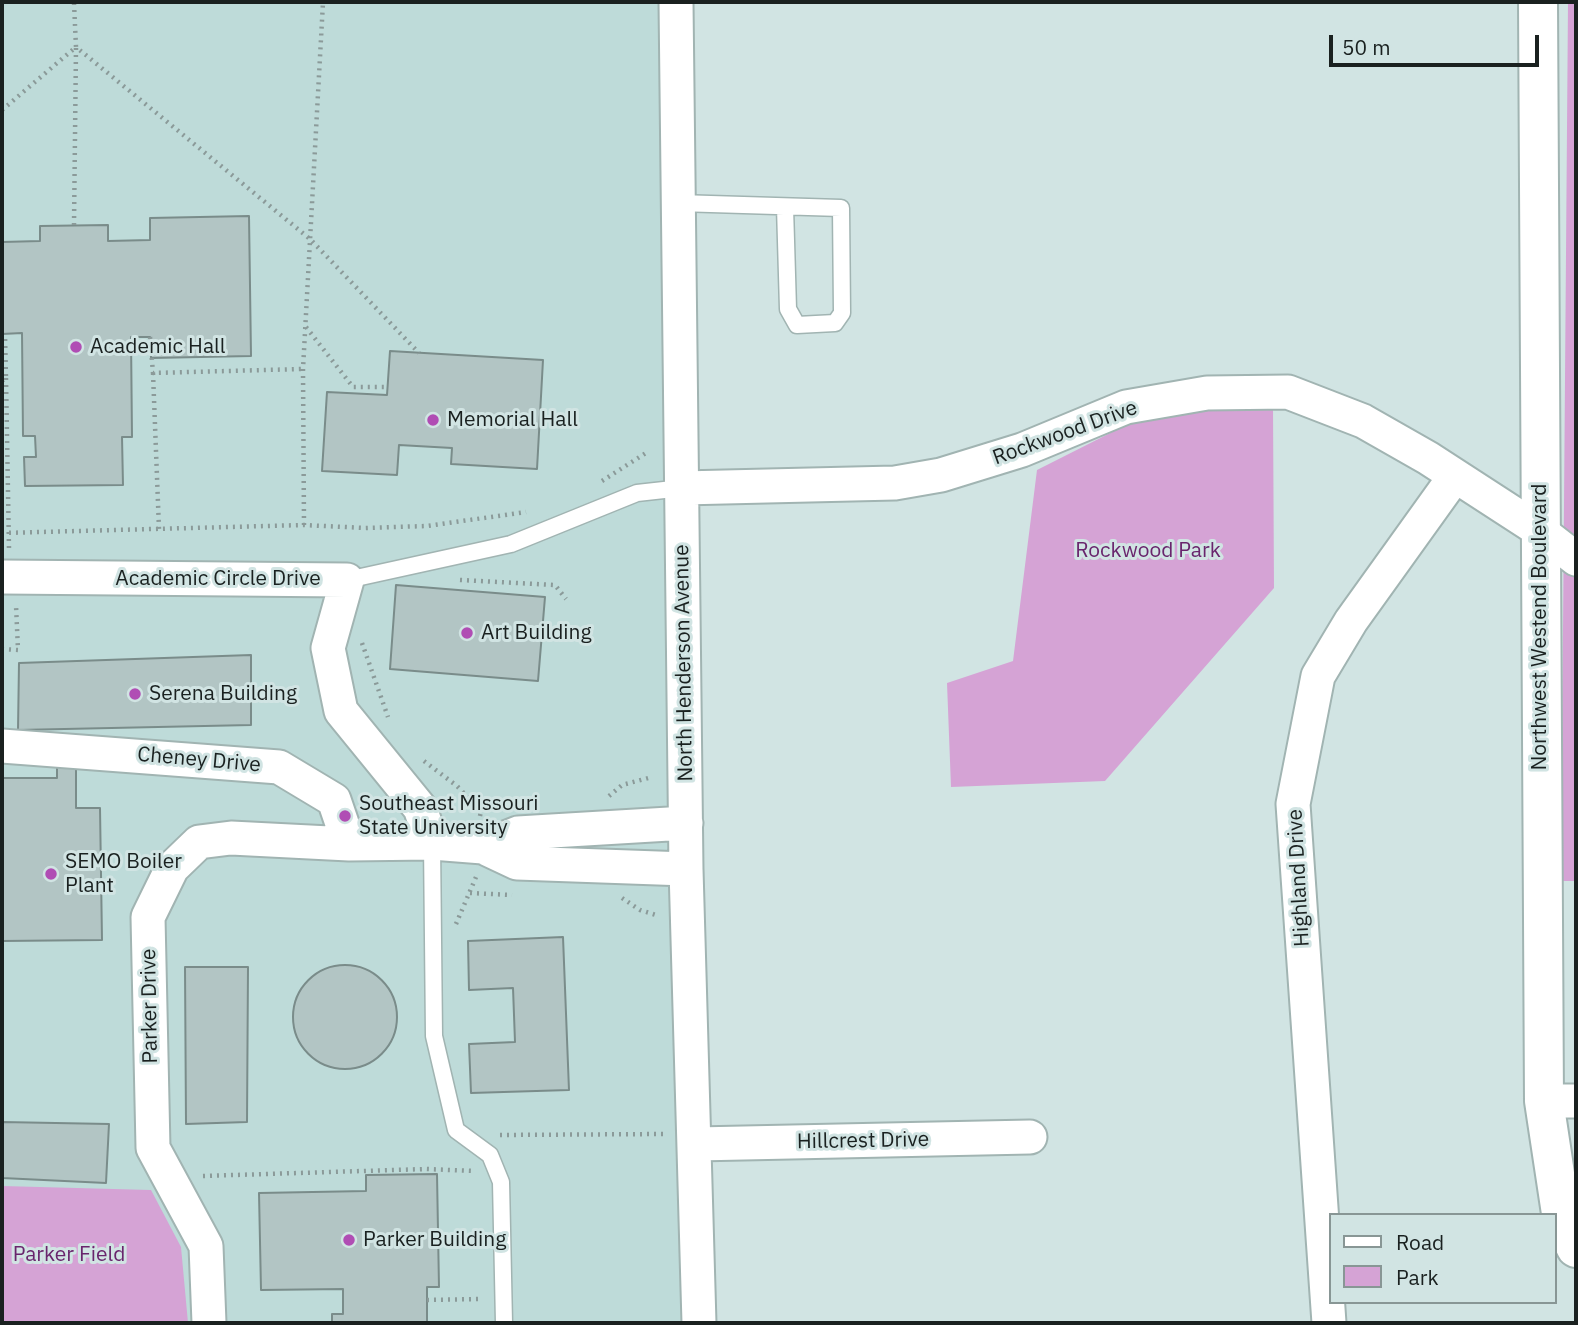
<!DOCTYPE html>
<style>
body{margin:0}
#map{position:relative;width:1578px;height:1325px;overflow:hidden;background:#d1e4e3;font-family:"IBM Plex Sans",sans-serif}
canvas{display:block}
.frame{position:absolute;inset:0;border:4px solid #1a2120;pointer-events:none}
.legend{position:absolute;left:1329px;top:1213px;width:228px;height:91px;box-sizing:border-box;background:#d1e4e3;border:2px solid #889695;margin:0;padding:9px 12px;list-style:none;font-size:21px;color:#1a2120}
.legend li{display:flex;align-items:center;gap:14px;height:35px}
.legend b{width:35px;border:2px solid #889695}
.scale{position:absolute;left:1329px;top:35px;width:210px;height:32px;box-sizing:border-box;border:4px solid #1a2120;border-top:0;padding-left:9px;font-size:21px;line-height:24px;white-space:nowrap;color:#1a2120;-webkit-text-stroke:5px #d1e4e3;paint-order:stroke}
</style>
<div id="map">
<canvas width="1578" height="1325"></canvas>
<div class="frame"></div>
<ul class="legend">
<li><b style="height:9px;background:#fff"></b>Road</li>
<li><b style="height:19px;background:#d5a3d5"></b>Park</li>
</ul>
<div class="scale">50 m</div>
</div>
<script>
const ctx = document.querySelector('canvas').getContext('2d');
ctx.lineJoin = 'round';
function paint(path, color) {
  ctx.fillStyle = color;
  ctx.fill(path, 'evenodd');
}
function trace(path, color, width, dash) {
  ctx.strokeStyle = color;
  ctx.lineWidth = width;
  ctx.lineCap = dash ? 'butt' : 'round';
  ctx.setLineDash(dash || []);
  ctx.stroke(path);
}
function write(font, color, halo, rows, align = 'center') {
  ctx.font = font + ' "IBM Plex Sans",sans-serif';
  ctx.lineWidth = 6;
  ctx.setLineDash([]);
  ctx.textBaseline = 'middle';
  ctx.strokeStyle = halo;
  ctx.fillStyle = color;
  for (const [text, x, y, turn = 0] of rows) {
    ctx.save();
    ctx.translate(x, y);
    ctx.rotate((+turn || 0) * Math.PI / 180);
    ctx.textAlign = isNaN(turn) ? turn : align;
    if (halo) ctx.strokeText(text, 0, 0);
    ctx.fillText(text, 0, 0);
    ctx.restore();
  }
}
paint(new Path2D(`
 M 2,2 L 676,2 L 699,1323 L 2,1323 Z`), '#bedbd9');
paint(new Path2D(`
 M 1568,2 L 1576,2 L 1576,881 L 1561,881 Z
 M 1209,408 L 1273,408 L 1274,588 L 1105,781 L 951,787 L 947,683 L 1013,661 L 1037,470 L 1140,418 Z
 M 2,1186 L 151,1190 L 181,1247 L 188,1323 L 2,1323 Z`), '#d5a3d5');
const building = new Path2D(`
 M 249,216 L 251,356 L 151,358 L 150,337 L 131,337 L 132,437 L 122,437 L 123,485 L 25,486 L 24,457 L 36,457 L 35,436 L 23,436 L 22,333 L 2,334 L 2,242 L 40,241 L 40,226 L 108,225 L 108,241 L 150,240 L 150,218 Z
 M 390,351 L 543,360 L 537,469 L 451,464 L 452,448 L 399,445 L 397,475 L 322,471 L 327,392 L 387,395 Z
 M 396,585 L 545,597 L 538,681 L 390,669 Z
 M 251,655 L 251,725 L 18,730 L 19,663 Z
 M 57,766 L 76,766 L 76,808 L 100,808 L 102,940 L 2,941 L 2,778 L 57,778 Z
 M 563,937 L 569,1090 L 471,1093 L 469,1044 L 515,1042 L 513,988 L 469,990 L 468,941 Z
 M293 1017a52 52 0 1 1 104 0a52 52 0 1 1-104 0Z
 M 185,967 L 248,967 L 247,1122 L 186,1124 Z
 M 2,1122 L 109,1124 L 106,1183 L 2,1178 Z
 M 437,1174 L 439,1287 L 427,1287 L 427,1323 L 332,1323 L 332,1314 L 343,1314 L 343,1289 L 261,1290 L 259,1193 L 366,1191 L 366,1175 Z`);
paint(building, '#b2c5c4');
trace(building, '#7a8c8a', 2);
const service = new Path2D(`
 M 678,203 L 841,208 L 842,313 L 835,323 L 797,325 L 788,309 L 785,207
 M 347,580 L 511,544 L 637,493 L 682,488
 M 432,843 L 434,1036 L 456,1130 L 490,1155 L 501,1182 L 504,1323`);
const minor = new Path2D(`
 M 676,2 L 686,869 L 699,1323
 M 682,488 L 895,483 L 941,475 L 1022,450 L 1126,407 L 1207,393 L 1288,392 L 1363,421 L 1428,458 L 1539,530 L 1576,559
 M 2,577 L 347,580 L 328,648 L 341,711 L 420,808 L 432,843
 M 2,746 L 279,767 L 334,800 L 349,844 L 432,843 L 483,847 L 517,863 L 686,869
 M 483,847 L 518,833 L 686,823
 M 1544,1101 L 1576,1101
 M 696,1144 L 1030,1137
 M 209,1323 L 206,1246 L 153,1148 L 148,917 L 172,868 L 199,842 L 231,838 L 349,844
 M 1329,1323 L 1293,804 L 1318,676 L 1351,621 L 1455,476`);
const tertiary = new Path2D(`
 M 1538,2 L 1544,1101 L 1562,1220 L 1576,1248`);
trace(service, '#a1b4b2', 19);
trace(minor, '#a1b4b2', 37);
trace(tertiary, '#a1b4b2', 42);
trace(new Path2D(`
 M 74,3 L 76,47 L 310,239 L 419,353
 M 2,110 L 76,47
 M 74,225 L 76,48
 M 306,327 L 353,387 L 388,387
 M 150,337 L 153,373 L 303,369
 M 153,373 L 159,529
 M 6,378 L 9,549
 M 2,381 L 6,378 L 5,334
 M 602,481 L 649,451
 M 304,525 L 303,369 L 323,2
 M 2,533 L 304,525 L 365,528 L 427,526 L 526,512
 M 460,580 L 555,585 L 566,599
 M 362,643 L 388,717
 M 2,649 L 18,650 L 16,605
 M 424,761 L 457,786 L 481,811
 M 609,796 L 622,785 L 652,777
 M 480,816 L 481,811 L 489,806 L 500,806
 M 470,893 L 512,895
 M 622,898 L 640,910 L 656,915
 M 456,924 L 476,877
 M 500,1135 L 664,1134
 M 203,1176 L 426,1169 L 474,1171
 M 427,1300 L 482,1299`), '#8b9a99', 4.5, [2, 5]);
trace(service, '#fff', 16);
trace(minor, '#fff', 33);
trace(tertiary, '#fff', 38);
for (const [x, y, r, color] of [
 [76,347,7,"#b04db4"],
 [433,420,7,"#b04db4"],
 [467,633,7,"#b04db4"],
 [135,694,7,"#b04db4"],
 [345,816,7,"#b04db4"],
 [51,874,7,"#b04db4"],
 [349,1240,7,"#b04db4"]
]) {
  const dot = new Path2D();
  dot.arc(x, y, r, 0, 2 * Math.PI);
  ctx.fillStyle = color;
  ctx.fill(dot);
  trace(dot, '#d1e4e3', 2.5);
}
write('21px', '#1a2120', '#d1e4e3', [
 ["Academic Hall",90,347],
 ["Memorial Hall",447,420],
 ["Art Building",481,633],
 ["Serena Building",149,694],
 ["Southeast Missouri",359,804],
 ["State University",359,828],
 ["SEMO Boiler",65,862],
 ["Plant",65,886],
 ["Parker Building",363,1240]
], 'left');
write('21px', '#1a2120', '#d1e4e3', [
 ["Rockwood Drive",1065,433,-20],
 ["Academic Circle Drive",218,579],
 ["Northwest Westend Boulevard",1540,627,-90],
 ["North Henderson Avenue",684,663,-91],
 ["Cheney Drive",199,760,5],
 ["Highland Drive",1299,878,-93],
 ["Parker Drive",150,1006,-91],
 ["Hillcrest Drive",863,1141,-1]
]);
write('21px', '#69256d', '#d1e4e3', [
 ["Rockwood Park",1148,551],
 ["Parker Field",69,1255]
]);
</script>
